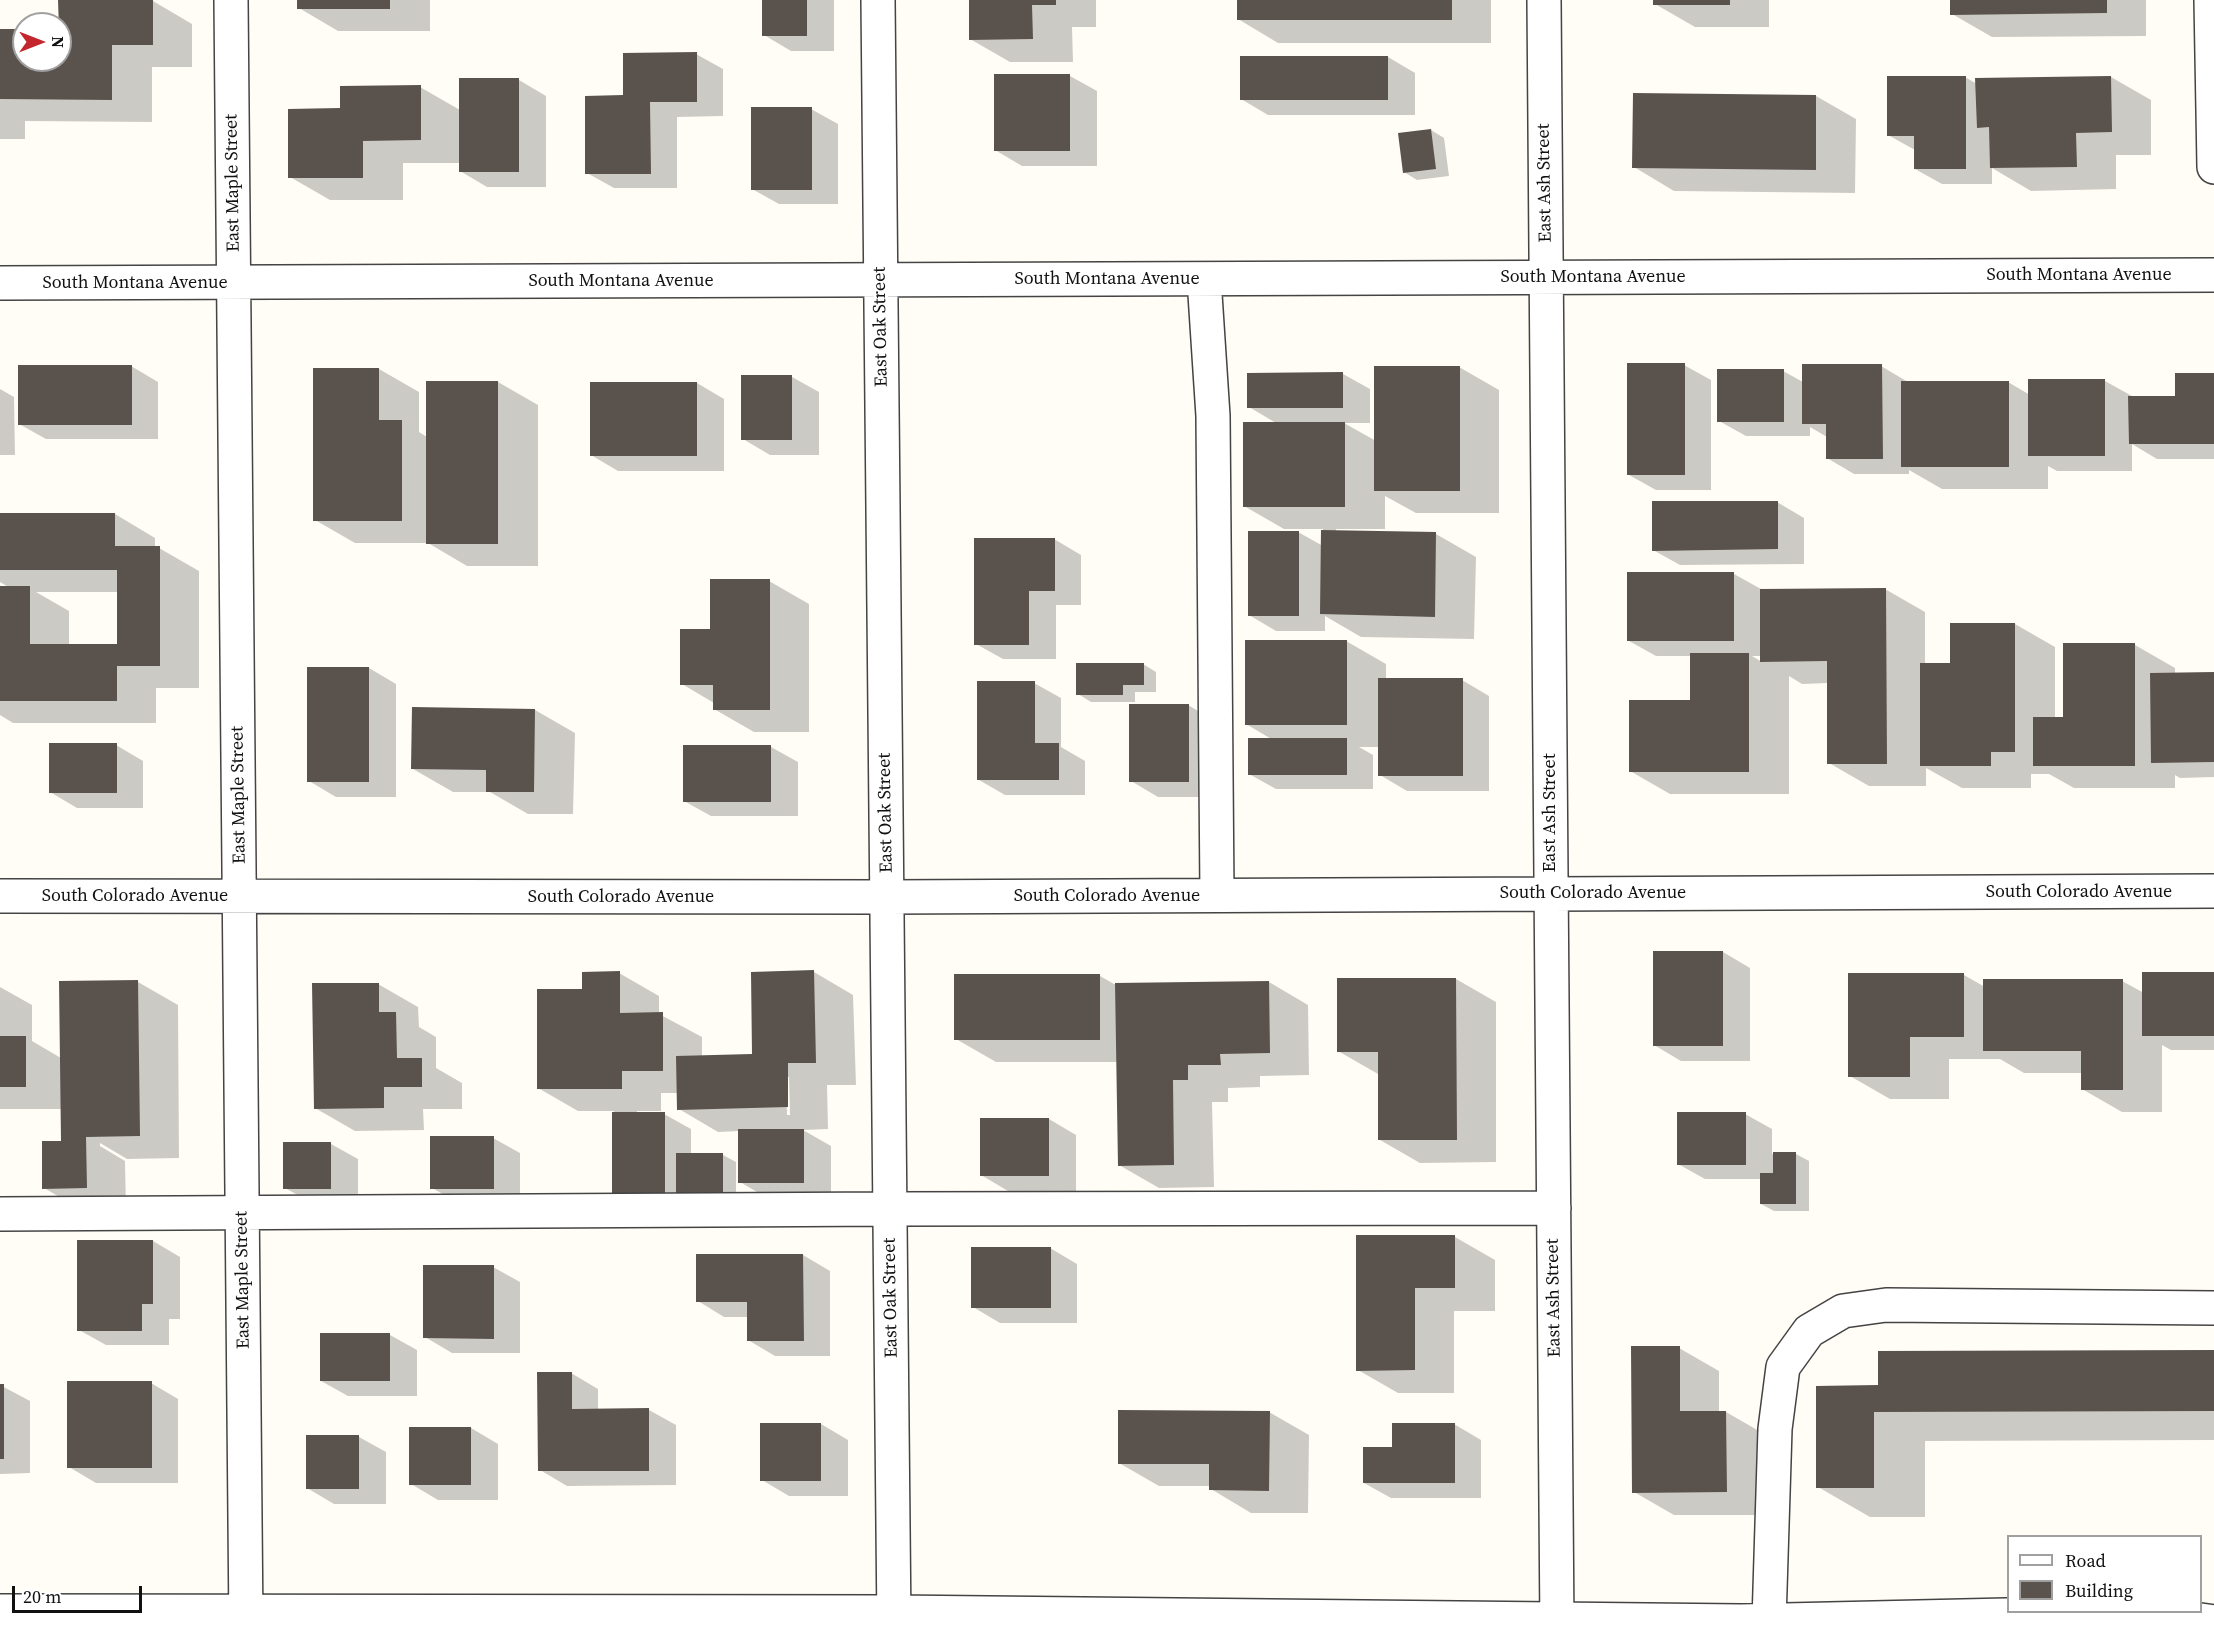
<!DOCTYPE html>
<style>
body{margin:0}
#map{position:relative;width:2214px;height:1625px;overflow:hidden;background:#fffdf5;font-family:"Source Serif 4",serif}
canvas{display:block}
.legend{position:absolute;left:2007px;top:1535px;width:195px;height:78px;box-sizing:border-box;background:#fff;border:2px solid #a0a0a0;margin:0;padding:8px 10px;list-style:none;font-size:18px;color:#111}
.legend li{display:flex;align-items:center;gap:12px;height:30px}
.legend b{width:30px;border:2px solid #a0a0a0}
.north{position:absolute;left:12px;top:12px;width:60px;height:60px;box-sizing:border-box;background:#fff;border:2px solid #a0a0a0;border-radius:50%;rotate:90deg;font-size:16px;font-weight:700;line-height:24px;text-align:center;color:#111}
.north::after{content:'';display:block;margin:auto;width:21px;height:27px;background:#c4262e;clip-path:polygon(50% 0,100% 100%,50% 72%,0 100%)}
.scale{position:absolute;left:12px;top:1586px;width:130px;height:27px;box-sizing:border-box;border:3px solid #111;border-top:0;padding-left:8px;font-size:18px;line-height:21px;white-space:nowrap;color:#111;-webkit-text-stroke:4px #fff;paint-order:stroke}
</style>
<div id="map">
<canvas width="2214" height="1625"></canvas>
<ul class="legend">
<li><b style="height:8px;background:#fff"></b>Road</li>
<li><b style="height:16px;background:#5a524d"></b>Building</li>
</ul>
<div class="north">N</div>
<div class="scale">20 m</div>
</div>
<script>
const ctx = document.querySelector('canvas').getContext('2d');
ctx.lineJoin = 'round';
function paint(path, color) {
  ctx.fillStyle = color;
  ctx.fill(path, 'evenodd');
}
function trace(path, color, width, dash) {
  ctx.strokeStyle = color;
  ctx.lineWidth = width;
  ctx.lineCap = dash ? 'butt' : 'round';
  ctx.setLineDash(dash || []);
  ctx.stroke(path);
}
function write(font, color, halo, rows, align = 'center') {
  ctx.font = font + ' "Source Serif 4",serif';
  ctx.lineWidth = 6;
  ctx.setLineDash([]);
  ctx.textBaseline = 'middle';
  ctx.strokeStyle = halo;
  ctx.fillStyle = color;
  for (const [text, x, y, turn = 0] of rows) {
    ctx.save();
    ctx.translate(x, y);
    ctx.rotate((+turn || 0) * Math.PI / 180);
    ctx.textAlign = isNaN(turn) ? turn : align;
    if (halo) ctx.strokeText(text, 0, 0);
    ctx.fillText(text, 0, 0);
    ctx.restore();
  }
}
paint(new Path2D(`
 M 299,0 L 430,0 L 430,31 L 338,31 L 299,8 Z
 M 764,0 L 834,0 L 834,51 L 791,51 L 764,35 Z
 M 970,0 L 1096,0 L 1096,27 L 1072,27 L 1073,62 L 1010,62 L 970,39 Z
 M 1238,0 L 1491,0 L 1491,43 L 1278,43 L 1238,19 Z
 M 1655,0 L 1769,0 L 1769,27 L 1695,27 L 1655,4 Z
 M 1952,0 L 2146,0 L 2146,36 L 1992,37 L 1952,14 Z
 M 153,1 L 192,24 L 192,67 L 152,67 L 152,122 L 25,121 L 25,139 L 0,139 L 0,30 L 19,30 L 24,33 L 24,60 L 60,60 Z
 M 696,54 L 723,69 L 723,116 L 677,117 L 677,188 L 614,188 L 587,173 L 625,97 Z
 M 1388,57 L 1415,73 L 1415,115 L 1268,115 L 1241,99 Z
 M 1070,76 L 1097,91 L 1097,166 L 1022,166 L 995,150 Z
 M 1965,77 L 1977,84 L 2111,77 L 2151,100 L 2151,155 L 2116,155 L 2116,189 L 2031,191 L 1992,168 L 1992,184 L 1942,184 L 1915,169 L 1915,150 L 1888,135 Z
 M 519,80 L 546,96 L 546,187 L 487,187 L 460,171 L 460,163 L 403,163 L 403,200 L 330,200 L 290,177 L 342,110 L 420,87 L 460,110 Z
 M 1816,96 L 1856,119 L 1855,193 L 1674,191 L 1634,167 Z
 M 811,109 L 838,124 L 838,204 L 779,204 L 752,189 Z
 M 1431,130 L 1444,138 L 1449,176 L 1417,180 L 1404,172 Z
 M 1684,365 L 1711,380 L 1711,490 L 1656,490 L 1629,475 Z
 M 131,366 L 158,382 L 158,439 L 46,439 L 19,424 Z
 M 1881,366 L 1908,382 L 2008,382 L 2030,395 L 2105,381 L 2132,396 L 2177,397 L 2214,375 L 2214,459 L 2157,459 L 2132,444 L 2132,471 L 2057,471 L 2048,466 L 2048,489 L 1942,489 L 1909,470 L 1909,474 L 1854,474 L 1827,458 L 1827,437 L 1810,427 L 1810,436 L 1746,436 L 1719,421 L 1783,371 L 1803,382 Z
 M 1459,367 L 1499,390 L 1499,513 L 1416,513 L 1385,496 L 1385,529 L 1336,529 L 1336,532 L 1436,534 L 1476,557 L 1474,639 L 1361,637 L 1325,616 L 1325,631 L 1276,631 L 1249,615 L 1298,532 L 1323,546 L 1323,529 L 1284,529 L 1244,506 L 1276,423 L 1249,407 L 1343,374 L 1370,389 L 1370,423 L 1344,423 L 1376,441 Z
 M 379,369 L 419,392 L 419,432 L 427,437 L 498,382 L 538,405 L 538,566 L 467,566 L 428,543 L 355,543 L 315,520 Z
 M 792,377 L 819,392 L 819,455 L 770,455 L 743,439 Z
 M 591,383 L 697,383 L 724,399 L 724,471 L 618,471 L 591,455 Z
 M 0,389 L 14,397 L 15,455 L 0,455 Z
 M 1777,502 L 1804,518 L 1804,564 L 1680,565 L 1653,550 Z
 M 0,514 L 115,514 L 155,538 L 155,548 L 159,548 L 199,571 L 199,688 L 156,688 L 156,723 L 13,723 L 0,715 L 0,588 L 10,588 L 0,582 ZM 36,592 L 119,592 L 119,646 L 69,646 L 69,611 Z
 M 1054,539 L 1081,555 L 1081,605 L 1056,605 L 1056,659 L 1003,659 L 976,644 Z
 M 1734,574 L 1761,589 L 1885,589 L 1925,612 L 1925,664 L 1952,664 L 2015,624 L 2055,647 L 2055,718 L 2065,718 L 2135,645 L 2175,668 L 2175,674 L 2214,673 L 2214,777 L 2180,778 L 2175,775 L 2175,788 L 2074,788 L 2049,774 L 2031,774 L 2031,788 L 1962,788 L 1926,768 L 1926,786 L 1869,786 L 1829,763 L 1828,683 L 1802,684 L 1789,676 L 1789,794 L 1670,794 L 1630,771 L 1692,701 L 1692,656 L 1656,656 L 1629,641 ZM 1752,656 L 1762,656 L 1762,662 Z
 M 769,581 L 809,604 L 809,732 L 754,732 L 714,709 L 714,703 L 682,684 L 711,630 Z
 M 1346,641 L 1386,664 L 1386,680 L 1462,680 L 1489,696 L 1489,791 L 1407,791 L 1380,775 L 1380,747 L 1359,747 L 1373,755 L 1373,789 L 1276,789 L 1249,774 L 1273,740 L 1246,724 Z
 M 1143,664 L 1156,672 L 1156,692 L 1135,692 L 1135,702 L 1091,702 L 1078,694 Z
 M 369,668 L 396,684 L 396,797 L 336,797 L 309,781 Z
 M 1034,683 L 1061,698 L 1061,747 L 1085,761 L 1085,795 L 1005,795 L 979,780 Z
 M 1188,705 L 1215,721 L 1215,797 L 1158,797 L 1131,781 Z
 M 535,710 L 575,733 L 573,814 L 528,814 L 490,792 L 453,792 L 413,769 Z
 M 116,745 L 143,761 L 143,808 L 77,808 L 50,792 Z
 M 771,747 L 798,762 L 798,816 L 711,816 L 684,801 Z
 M 1723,952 L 1750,968 L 1750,1061 L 1681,1061 L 1654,1045 Z
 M 814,972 L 853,995 L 856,1085 L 827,1085 L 828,1129 L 803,1130 L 831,1146 L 831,1198 L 767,1198 L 740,1182 L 740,1131 L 718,1132 L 679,1109 L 678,1093 L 661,1093 L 661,1111 L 637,1111 L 637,1114 L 664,1114 L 691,1129 L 691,1155 L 723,1155 L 736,1162 L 736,1203 L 641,1209 L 614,1193 L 614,1111 L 578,1111 L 538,1088 L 584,990 L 619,973 L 659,996 L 659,1014 L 702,1037 L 702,1057 L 754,1056 ZM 786,1077 L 789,1077 L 790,1115 L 787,1115 Z
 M 2214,973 L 2214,1050 L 2171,1050 L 2162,1045 L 2162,1112 L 2122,1112 L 2082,1089 L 2082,1073 L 2024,1073 L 2000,1059 L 1949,1059 L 1949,1099 L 1890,1099 L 1850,1076 L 1964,975 L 1985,987 L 2122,981 L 2144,993 Z
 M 1100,976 L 1114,984 L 1269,982 L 1308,1005 L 1309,1075 L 1260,1076 L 1260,1087 L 1228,1088 L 1228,1102 L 1212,1102 L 1214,1187 L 1159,1188 L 1119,1165 L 1117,1062 L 996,1062 L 956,1039 Z
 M 1456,979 L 1496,1002 L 1496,1162 L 1420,1163 L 1380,1140 L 1378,1074 L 1338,1051 Z
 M 138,982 L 178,1005 L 179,1158 L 127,1159 L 100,1143 L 100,1146 L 125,1161 L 126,1210 L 84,1211 L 44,1188 L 62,1143 L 62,1109 L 0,1109 L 0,987 L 32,1005 L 32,1041 L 61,1058 Z
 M 378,984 L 418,1007 L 419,1027 L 436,1037 L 436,1068 L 462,1083 L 462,1109 L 423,1109 L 424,1130 L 355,1131 L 315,1108 Z
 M 1745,1114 L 1772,1129 L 1772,1154 L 1796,1154 L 1809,1161 L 1809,1211 L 1774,1211 L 1761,1204 L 1761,1179 L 1705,1179 L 1678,1164 Z
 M 1049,1119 L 1076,1135 L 1076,1191 L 1008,1191 L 981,1175 Z
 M 493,1138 L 520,1153 L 520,1203 L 459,1203 L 432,1188 Z
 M 331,1144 L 358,1159 L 358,1203 L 312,1203 L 285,1188 Z
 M 1357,1237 L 1455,1237 L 1495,1260 L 1495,1311 L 1454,1311 L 1454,1393 L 1398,1393 L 1358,1370 Z
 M 153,1241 L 180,1257 L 180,1319 L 169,1319 L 169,1345 L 106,1345 L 79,1330 Z
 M 1050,1248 L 1077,1264 L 1077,1323 L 1000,1323 L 973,1307 Z
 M 803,1255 L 830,1271 L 830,1356 L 775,1356 L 748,1340 L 748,1317 L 724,1317 L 698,1301 Z
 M 493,1267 L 520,1282 L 520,1353 L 452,1353 L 425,1337 Z
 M 390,1335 L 417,1350 L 417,1396 L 348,1396 L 321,1381 Z
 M 1679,1348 L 1719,1371 L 1719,1412 L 1726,1412 L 1766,1435 L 1766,1515 L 1674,1515 L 1634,1492 Z
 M 2214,1351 L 2214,1440 L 1925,1441 L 1925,1517 L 1870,1517 L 1818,1487 L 1879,1387 Z
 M 571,1373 L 598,1389 L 598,1410 L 649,1410 L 676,1425 L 676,1485 L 567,1486 L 540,1470 Z
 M 151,1383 L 178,1399 L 178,1483 L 96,1483 L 69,1467 Z
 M 0,1385 L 30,1401 L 30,1473 L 0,1474 Z
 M 1269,1412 L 1309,1435 L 1308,1513 L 1251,1513 L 1211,1489 L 1211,1486 L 1159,1486 L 1119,1463 Z
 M 821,1424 L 848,1440 L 848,1496 L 789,1496 L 762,1480 Z
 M 1454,1424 L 1481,1440 L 1481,1498 L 1391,1498 L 1364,1483 Z
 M 471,1428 L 498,1444 L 498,1500 L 438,1500 L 411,1484 Z
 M 359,1437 L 386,1452 L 386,1504 L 334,1504 L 307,1488 Z`), '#0003');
paint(new Path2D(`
 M 58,0 L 153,0 L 153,45 L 112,45 L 112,100 L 0,99 L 0,29 L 20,29 L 20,50 L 24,50 L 24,60 L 60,60 Z
 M 297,0 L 390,0 L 390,9 L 297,9 Z
 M 762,0 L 807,0 L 807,36 L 762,36 Z
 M 969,0 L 1056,0 L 1056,5 L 1032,5 L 1033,39 L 969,40 Z
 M 1237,0 L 1452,0 L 1452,20 L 1237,20 Z
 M 1653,0 L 1730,0 L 1730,5 L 1653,5 Z
 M 1950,0 L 2107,0 L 2107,13 L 1950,15 Z
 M 697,52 L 697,102 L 650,102 L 651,174 L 585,174 L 585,96 L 623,95 L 623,53 Z
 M 1240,56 L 1388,56 L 1388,100 L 1240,100 Z
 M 994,74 L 1070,74 L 1070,151 L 994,151 Z
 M 1887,76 L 1966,76 L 1966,169 L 1914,169 L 1914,136 L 1887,136 Z
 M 2111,76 L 2112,132 L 2076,133 L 2077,167 L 1990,168 L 1989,127 L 1977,128 L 1975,78 Z
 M 459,78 L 519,78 L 519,172 L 459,172 Z
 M 421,85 L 421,140 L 363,141 L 363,178 L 288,178 L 288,109 L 340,108 L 340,86 Z
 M 1633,93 L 1816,95 L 1816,170 L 1632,168 Z
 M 751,107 L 812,107 L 812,190 L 751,190 Z
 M 1431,129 L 1436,169 L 1403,173 L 1398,133 Z
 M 1627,363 L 1685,363 L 1685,475 L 1627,475 Z
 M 1802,364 L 1882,364 L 1883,459 L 1826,459 L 1826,424 L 1802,424 Z
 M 18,365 L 132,365 L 132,425 L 18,425 Z
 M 1374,366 L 1460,366 L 1460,491 L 1374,491 Z
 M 313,368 L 379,368 L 379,420 L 402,420 L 402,521 L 313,521 Z
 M 1717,369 L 1784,369 L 1784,422 L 1717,422 Z
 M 1343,372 L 1343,408 L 1247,408 L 1247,373 Z
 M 2175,373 L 2214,373 L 2214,444 L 2129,444 L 2128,396 L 2175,396 Z
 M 741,375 L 792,375 L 792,440 L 741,440 Z
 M 2028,379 L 2105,379 L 2105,456 L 2028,456 Z
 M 426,381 L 498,381 L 498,544 L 426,544 Z
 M 1901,381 L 2009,381 L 2009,467 L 1901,467 Z
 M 590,382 L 697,382 L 697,456 L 590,456 Z
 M 1243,422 L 1345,422 L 1345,507 L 1243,507 Z
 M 1652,501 L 1778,501 L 1778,549 L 1652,551 Z
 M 0,513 L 115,513 L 115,546 L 160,546 L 160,666 L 117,666 L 117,701 L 0,701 L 0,586 L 30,586 L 30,644 L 117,644 L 117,570 L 0,570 Z
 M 1321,530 L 1436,532 L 1435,617 L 1320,614 Z
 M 1248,531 L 1299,531 L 1299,616 L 1248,616 Z
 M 974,538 L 1055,538 L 1055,591 L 1029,591 L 1029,645 L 974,645 Z
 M 1627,572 L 1734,572 L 1734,641 L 1627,641 Z
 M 710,579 L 770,579 L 770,710 L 713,710 L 713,685 L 680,685 L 680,629 L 710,629 Z
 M 1886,588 L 1887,764 L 1827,764 L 1827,661 L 1760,662 L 1760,589 Z
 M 1950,623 L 2015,623 L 2015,752 L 1991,752 L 1991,766 L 1920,766 L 1920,663 L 1950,663 Z
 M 1245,640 L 1347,640 L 1347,725 L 1245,725 Z
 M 2063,643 L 2135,643 L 2135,766 L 2033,766 L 2033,717 L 2063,717 Z
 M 1690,653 L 1749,653 L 1749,772 L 1629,772 L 1629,700 L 1690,700 Z
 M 1076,663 L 1144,663 L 1144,685 L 1123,685 L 1123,695 L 1076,695 Z
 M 307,667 L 369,667 L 369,782 L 307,782 Z
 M 2214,672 L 2214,762 L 2151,763 L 2150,673 Z
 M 1378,678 L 1463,678 L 1463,776 L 1378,776 Z
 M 977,681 L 1035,681 L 1035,743 L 1059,743 L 1059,780 L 977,780 Z
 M 1129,704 L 1189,704 L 1189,782 L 1129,782 Z
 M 412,707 L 535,709 L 534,792 L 486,792 L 486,770 L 411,769 Z
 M 1248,738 L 1347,738 L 1347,775 L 1248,775 Z
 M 49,743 L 117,743 L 117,793 L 49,793 Z
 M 683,745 L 771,745 L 771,802 L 683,802 Z
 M 1653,951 L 1723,951 L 1723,1046 L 1653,1046 Z
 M 814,970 L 816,1063 L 788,1063 L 788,1107 L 677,1110 L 676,1056 L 752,1054 L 751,972 Z
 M 620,971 L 620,1013 L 663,1012 L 663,1071 L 622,1071 L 622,1089 L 537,1089 L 537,989 L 582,989 L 582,972 Z
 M 2142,972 L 2214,972 L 2214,1036 L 2142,1036 Z
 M 1848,973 L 1964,973 L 1964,1037 L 1910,1037 L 1910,1077 L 1848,1077 Z
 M 954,974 L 1100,974 L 1100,1040 L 954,1040 Z
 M 1337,978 L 1456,978 L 1457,1140 L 1378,1140 L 1378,1052 L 1337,1052 Z
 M 1983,979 L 2123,979 L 2123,1090 L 2081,1090 L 2081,1051 L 1983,1051 Z
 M 138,980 L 140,1136 L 86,1137 L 87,1188 L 42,1189 L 42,1141 L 61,1141 L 59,981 Z
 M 1269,981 L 1270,1053 L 1220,1054 L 1221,1065 L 1188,1065 L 1188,1080 L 1173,1080 L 1174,1165 L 1118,1166 L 1115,983 Z
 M 312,983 L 379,983 L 379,1012 L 396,1012 L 397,1058 L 422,1058 L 422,1087 L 384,1087 L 384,1108 L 314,1109 Z
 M 0,1036 L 26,1036 L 26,1087 L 0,1087 Z
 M 612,1112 L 665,1112 L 665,1194 L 612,1194 Z
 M 1677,1112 L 1746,1112 L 1746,1165 L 1677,1165 Z
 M 980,1118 L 1049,1118 L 1049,1176 L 980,1176 Z
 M 738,1129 L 804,1129 L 804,1183 L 738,1183 Z
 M 430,1136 L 494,1136 L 494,1189 L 430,1189 Z
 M 283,1142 L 331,1142 L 331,1189 L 283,1189 Z
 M 1773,1152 L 1796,1152 L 1796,1204 L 1760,1204 L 1760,1173 L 1773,1173 Z
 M 676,1153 L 723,1153 L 723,1196 L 676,1196 Z
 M 1356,1235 L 1455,1235 L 1455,1288 L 1415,1288 L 1415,1370 L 1356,1371 Z
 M 77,1240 L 153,1240 L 153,1304 L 142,1304 L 142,1331 L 77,1331 Z
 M 971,1247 L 1051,1247 L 1051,1308 L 971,1308 Z
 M 696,1254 L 803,1254 L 804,1341 L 747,1341 L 747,1302 L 696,1302 Z
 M 423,1265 L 494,1265 L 494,1339 L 423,1338 Z
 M 320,1333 L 390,1333 L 390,1381 L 320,1381 Z
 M 1631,1346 L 1680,1346 L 1680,1411 L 1726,1411 L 1727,1492 L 1632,1493 Z
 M 2214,1350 L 2214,1411 L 1874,1412 L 1874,1488 L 1816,1488 L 1816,1386 L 1878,1385 L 1878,1351 Z
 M 537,1372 L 572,1372 L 572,1409 L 649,1408 L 649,1471 L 538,1471 Z
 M 67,1381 L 152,1381 L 152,1468 L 67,1468 Z
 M 0,1384 L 4,1384 L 4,1459 L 0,1459 Z
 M 1118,1410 L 1270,1411 L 1269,1491 L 1209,1490 L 1209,1464 L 1118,1464 Z
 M 760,1423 L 821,1423 L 821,1481 L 760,1481 Z
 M 1392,1423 L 1455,1423 L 1455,1483 L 1363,1483 L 1363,1447 L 1392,1447 Z
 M 409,1427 L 471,1427 L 471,1485 L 409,1485 Z
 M 306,1435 L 359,1435 L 359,1489 L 306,1489 Z`), '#5a524d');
const minor = new Path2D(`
 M 231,0 L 246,1625
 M 878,0 L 894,1625
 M 1544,0 L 1557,1625
 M 2211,0 L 2214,167
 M 1204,279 L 1213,416 L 1217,895
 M 0,283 L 2214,275
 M 0,896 L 887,897 L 2214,891
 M 0,1214 L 890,1209 L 1554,1208
 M 0,1611 L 894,1612 L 1741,1621 L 2139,1612
 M 2144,1612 L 2214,1622
 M 1769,1621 L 1775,1429 L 1783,1367 L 1809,1331 L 1843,1311 L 1886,1305 L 2214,1308`);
trace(minor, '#444', 36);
trace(minor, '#fff', 33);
write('18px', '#111', '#fff', [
 ["East Maple Street",233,183,-91],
 ["East Ash Street",1545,183,-91],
 ["South Montana Avenue",2079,275],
 ["South Montana Avenue",1593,277],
 ["South Montana Avenue",1107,279],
 ["South Montana Avenue",621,281],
 ["South Montana Avenue",135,283],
 ["East Oak Street",881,327,-91],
 ["East Maple Street",239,795,-91],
 ["East Oak Street",886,813,-91],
 ["East Ash Street",1550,813,-90],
 ["South Colorado Avenue",2079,892],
 ["South Colorado Avenue",1593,893],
 ["South Colorado Avenue",135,896],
 ["South Colorado Avenue",1107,896],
 ["South Colorado Avenue",621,897],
 ["East Maple Street",243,1280,-91],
 ["East Oak Street",891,1298,-91],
 ["East Ash Street",1554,1298,-91]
]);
</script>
